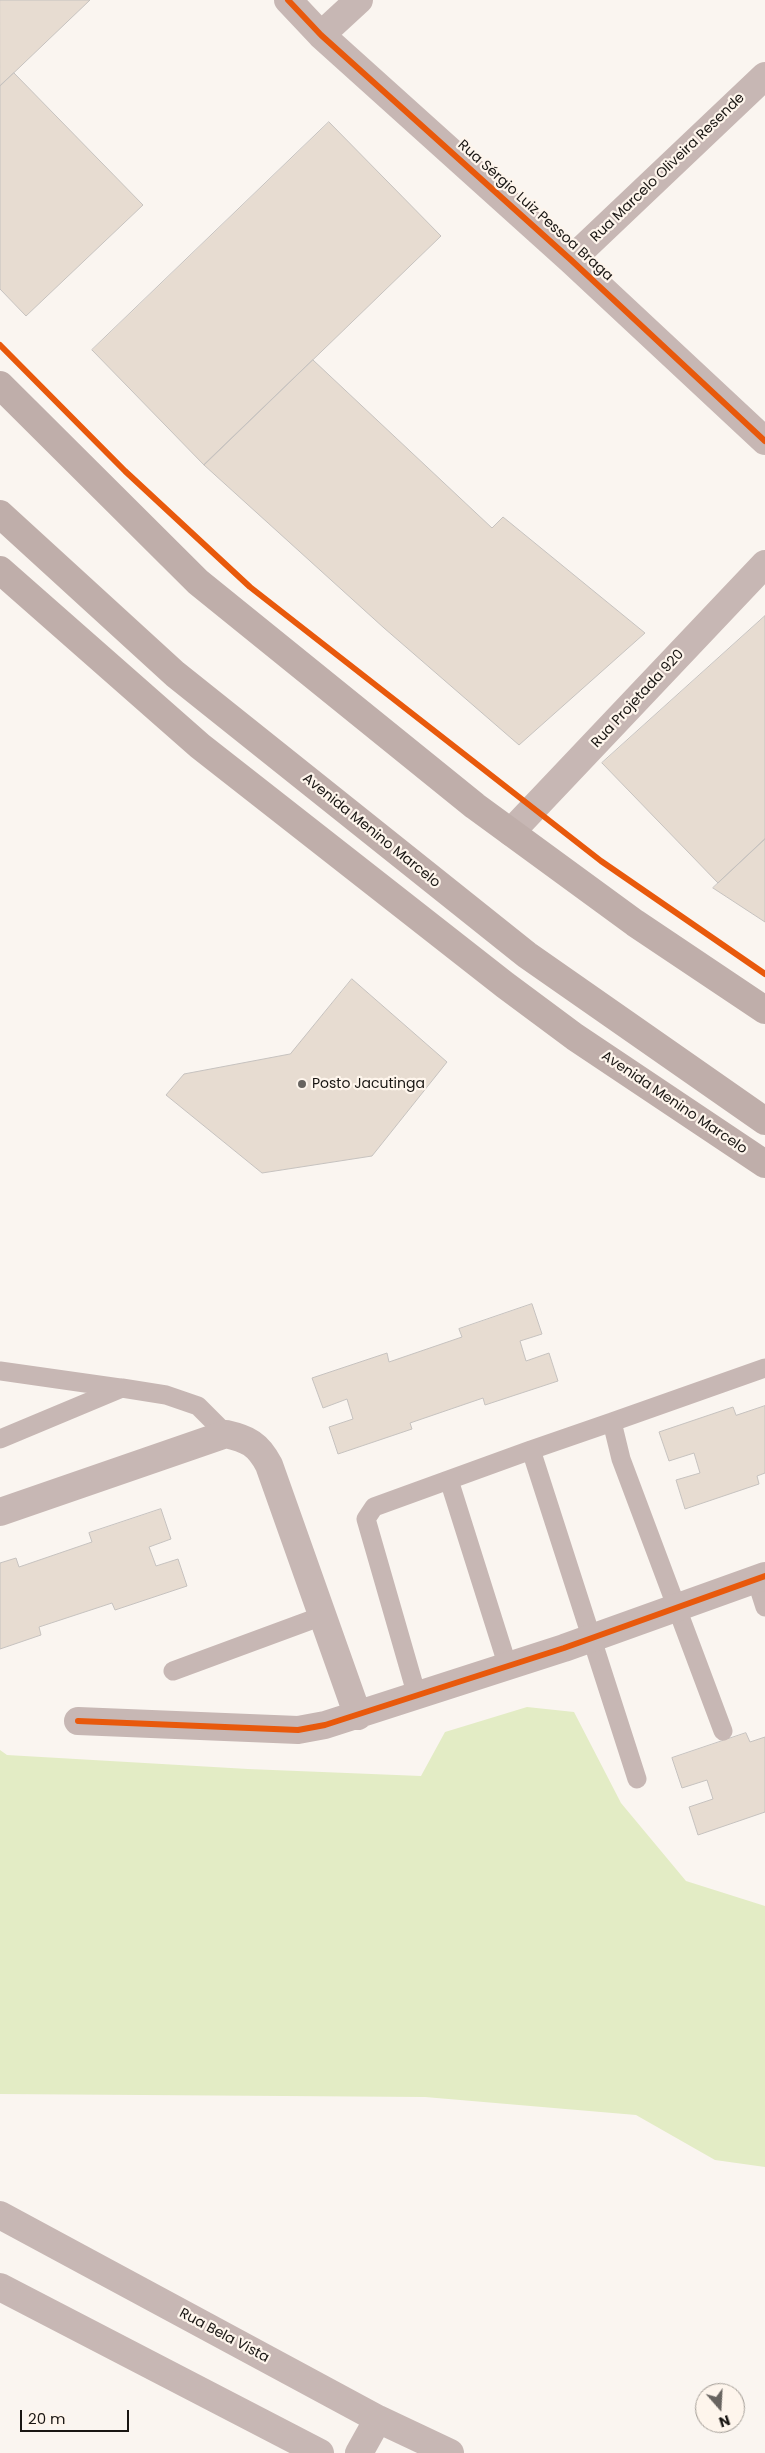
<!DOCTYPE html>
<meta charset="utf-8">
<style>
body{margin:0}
#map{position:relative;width:765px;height:2453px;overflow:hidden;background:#faf5f0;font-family:Poppins,sans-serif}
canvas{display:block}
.north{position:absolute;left:695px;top:2383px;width:50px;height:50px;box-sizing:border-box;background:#fef5ec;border:1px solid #a29c95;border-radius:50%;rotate:161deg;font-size:14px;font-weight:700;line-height:20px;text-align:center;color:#191613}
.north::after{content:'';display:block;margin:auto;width:18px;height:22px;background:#686460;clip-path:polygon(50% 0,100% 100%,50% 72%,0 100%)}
.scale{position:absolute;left:20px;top:2410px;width:109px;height:22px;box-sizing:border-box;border:2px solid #191613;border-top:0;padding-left:6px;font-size:15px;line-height:18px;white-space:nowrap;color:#191613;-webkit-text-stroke:4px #fef5ec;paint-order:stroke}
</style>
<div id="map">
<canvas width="765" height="2453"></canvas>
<div class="north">N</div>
<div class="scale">20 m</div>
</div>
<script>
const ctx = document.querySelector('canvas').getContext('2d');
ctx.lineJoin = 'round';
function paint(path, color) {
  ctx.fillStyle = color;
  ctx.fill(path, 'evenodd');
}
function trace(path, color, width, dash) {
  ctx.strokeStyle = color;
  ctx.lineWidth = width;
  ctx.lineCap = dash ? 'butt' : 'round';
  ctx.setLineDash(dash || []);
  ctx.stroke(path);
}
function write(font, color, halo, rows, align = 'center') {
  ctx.font = font + ' Poppins,sans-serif';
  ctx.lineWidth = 4.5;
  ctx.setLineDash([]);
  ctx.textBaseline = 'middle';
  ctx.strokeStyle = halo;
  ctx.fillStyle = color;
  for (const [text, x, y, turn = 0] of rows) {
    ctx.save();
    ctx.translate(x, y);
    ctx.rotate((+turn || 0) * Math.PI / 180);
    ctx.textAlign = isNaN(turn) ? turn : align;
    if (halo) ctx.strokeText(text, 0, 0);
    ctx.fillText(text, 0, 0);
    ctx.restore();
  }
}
paint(new Path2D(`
 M 527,1707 L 574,1712 L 621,1803 L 686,1881 L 765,1906 L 765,2167 L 715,2160 L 636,2115 L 425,2097 L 0,2094 L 0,1750 L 7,1755 L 248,1769 L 421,1776 L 445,1732 Z`), '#e3ecc5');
const building = new Path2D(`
 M 0,0 L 90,0 L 0,86 Z
 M 14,73 L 143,205 L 26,316 L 0,289 L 0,86 Z
 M 329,122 L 441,236 L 204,465 L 92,350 Z
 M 313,360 L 492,528 L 503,517 L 645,633 L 519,745 L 384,628 L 204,465 Z
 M 765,616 L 765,839 L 718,883 L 602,763 Z
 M 765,839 L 765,922 L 713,888 Z
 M 352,979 L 447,1062 L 372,1156 L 262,1173 L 166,1095 L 184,1074 L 290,1054 Z
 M 532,1304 L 542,1334 L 520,1341 L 526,1361 L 549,1353 L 558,1381 L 485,1405 L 483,1398 L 410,1423 L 412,1429 L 338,1454 L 329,1427 L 353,1419 L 347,1399 L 323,1408 L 312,1378 L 387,1353 L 389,1362 L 462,1337 L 459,1329 Z
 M 765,1406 L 765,1473 L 757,1476 L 759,1484 L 685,1509 L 676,1480 L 700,1473 L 694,1453 L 669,1461 L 659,1432 L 733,1407 L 736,1415 Z
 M 161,1509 L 171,1539 L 149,1547 L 156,1566 L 178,1559 L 187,1586 L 115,1610 L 112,1603 L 39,1627 L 41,1635 L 0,1649 L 0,1563 L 16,1558 L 19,1567 L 92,1542 L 89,1533 Z
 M 746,1733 L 750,1742 L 765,1737 L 765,1812 L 698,1835 L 689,1807 L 713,1799 L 707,1780 L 682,1788 L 672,1758 Z`);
paint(building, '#e7dcd1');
trace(building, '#c6c2bf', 1);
trace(new Path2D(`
 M 0,1371 L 120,1388
 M 612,1422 L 531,1450 L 637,1779
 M 0,1439 L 122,1388 L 166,1395 L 198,1406 L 226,1434
 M 449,1480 L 508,1667
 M 756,1579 L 765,1607
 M 173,1671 L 322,1616
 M 417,1696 L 366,1519 L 374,1507 L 531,1450
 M 723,1731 L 621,1459 L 612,1422 L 765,1368`), '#c7b7b4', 19);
trace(new Path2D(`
 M 288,0 L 321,35 L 571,260 L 765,441
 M 321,35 L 359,0
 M 571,260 L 765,76
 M 511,832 L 765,564
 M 0,1512 L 226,1434 C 248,1439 258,1444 269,1465 L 358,1716
 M 78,1721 L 298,1730 L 325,1725 L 564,1648 L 765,1576
 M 0,2215 L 378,2419 L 450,2453
 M 0,2287 L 320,2453
 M 359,2453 L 378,2419`), '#c7b7b4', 28);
trace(new Path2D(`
 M 0,385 L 198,582 L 475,806 L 635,923 L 765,1010
 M 0,514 L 175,674 L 527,955 L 765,1121
 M 0,570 L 200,746 L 505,985 L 575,1037 L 765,1164`), '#bfaeaa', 28);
trace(new Path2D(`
 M 288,0 L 321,35 L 571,260 L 765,441
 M 0,345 L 125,471 L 250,587 L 601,861 L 765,974
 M 78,1721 L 298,1730 L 325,1725 L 564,1648 L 765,1576`), '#e8590c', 6);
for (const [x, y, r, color] of [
 [302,1084,5,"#686460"]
]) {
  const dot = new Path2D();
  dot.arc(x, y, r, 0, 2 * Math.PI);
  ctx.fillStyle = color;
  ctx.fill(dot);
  trace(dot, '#fef5ec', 2);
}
write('14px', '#191613', '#fef5ec', [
 ["Rua Marcelo Oliveira Resende",668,168,-44],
 ["Rua Sérgio Luiz Pessoa Braga",535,211,42],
 ["Rua Projetada 920",638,699,-47],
 ["Avenida Menino Marcelo",371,831,39],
 ["Avenida Menino Marcelo",674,1103,34],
 ["Rua Bela Vista",224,2336,28]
]);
write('14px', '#191613', '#fef5ec', [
 ["Posto Jacutinga",312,1084]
], 'left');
</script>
